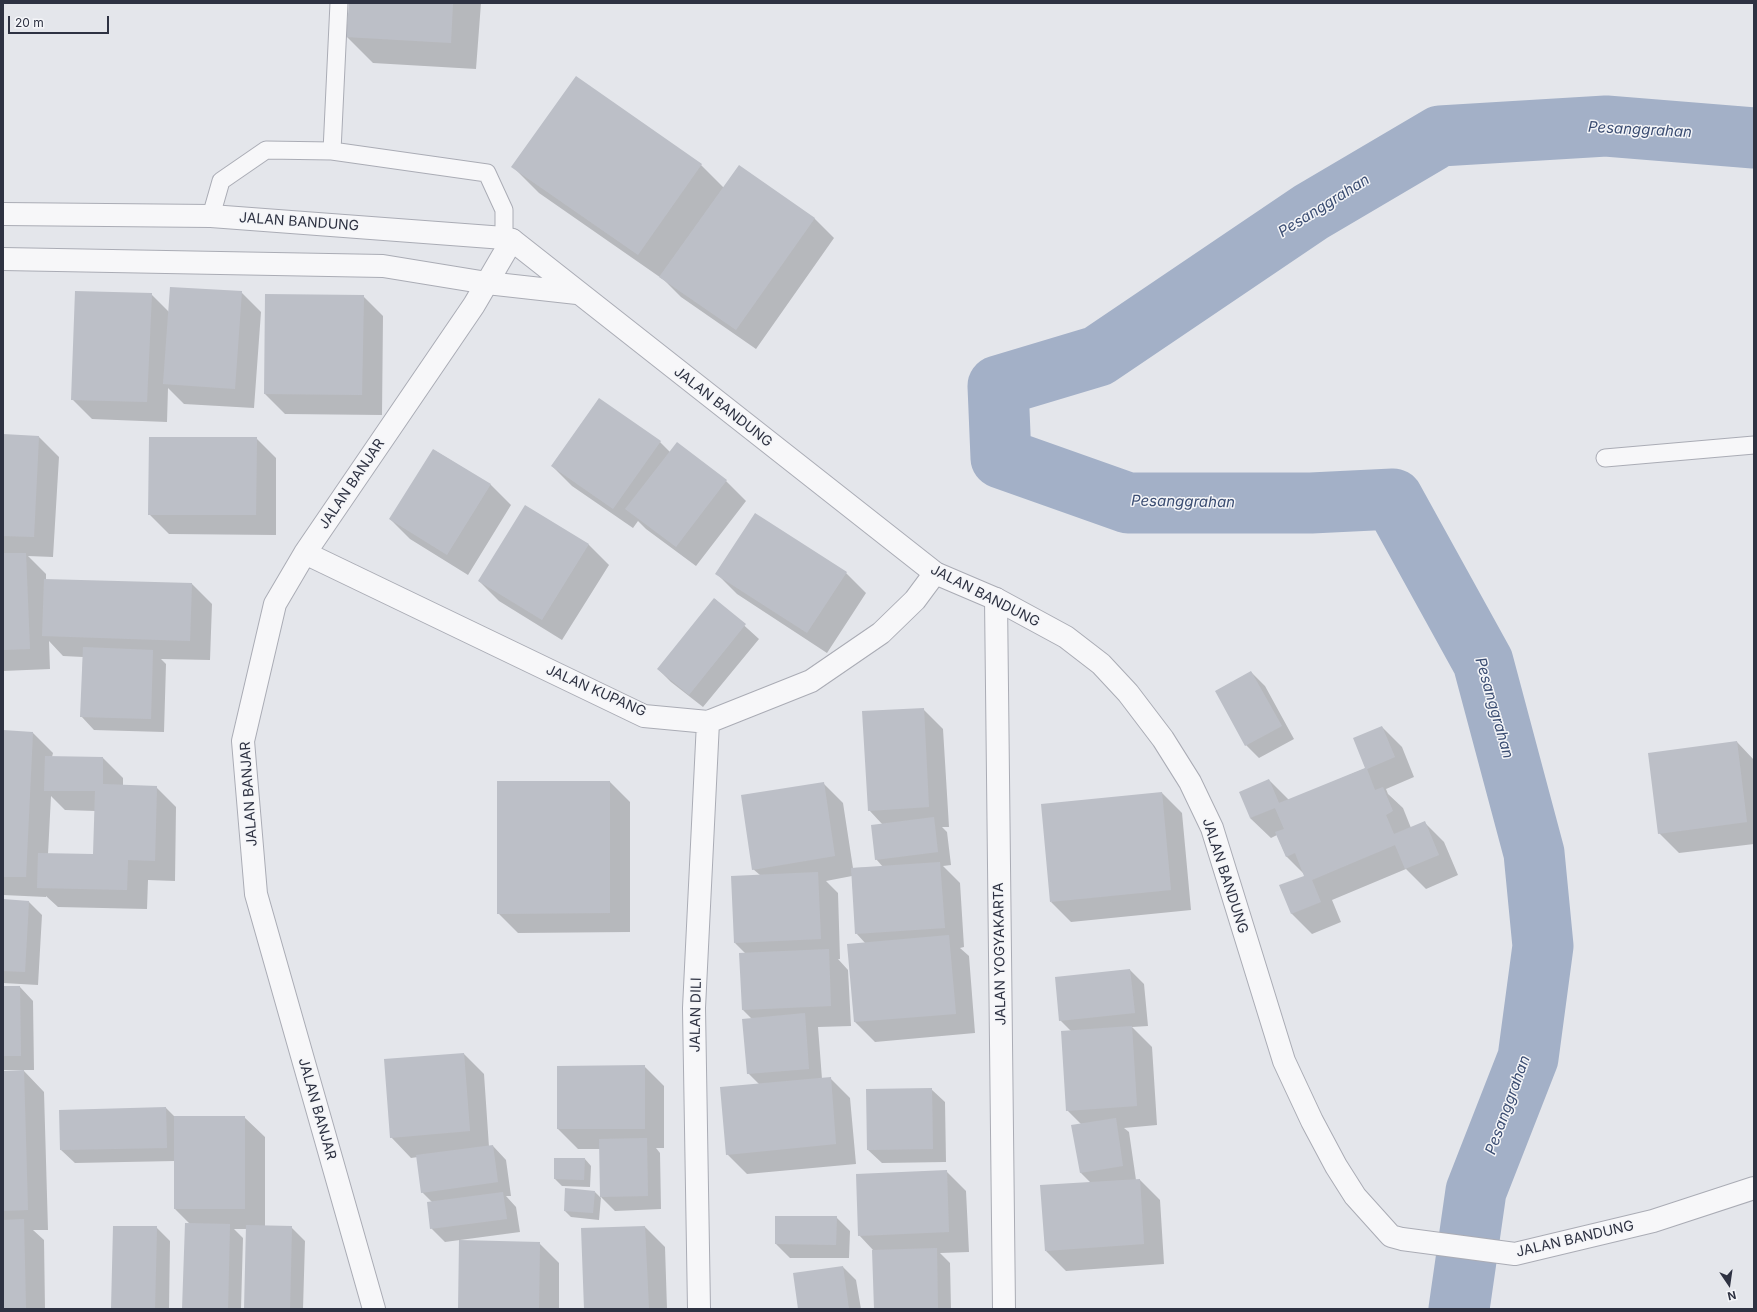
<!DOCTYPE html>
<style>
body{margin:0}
#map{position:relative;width:1757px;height:1312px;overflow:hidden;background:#e4e6eb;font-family:Inter,sans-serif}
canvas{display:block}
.frame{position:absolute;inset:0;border:4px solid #2e3242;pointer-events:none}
.north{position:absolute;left:1709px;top:1264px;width:40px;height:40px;-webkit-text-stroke:3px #f4f5f8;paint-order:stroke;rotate:167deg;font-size:11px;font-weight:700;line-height:16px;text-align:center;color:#2e3242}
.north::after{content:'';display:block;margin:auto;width:14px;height:18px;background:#2e3242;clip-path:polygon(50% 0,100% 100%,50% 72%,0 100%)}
.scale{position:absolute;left:8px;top:16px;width:101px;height:18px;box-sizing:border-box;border:2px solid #2e3242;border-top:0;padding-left:5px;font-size:12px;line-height:14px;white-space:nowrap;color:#2e3242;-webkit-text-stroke:3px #f4f5f8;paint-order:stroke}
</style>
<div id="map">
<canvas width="1757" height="1312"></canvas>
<div class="frame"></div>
<div class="north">N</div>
<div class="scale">20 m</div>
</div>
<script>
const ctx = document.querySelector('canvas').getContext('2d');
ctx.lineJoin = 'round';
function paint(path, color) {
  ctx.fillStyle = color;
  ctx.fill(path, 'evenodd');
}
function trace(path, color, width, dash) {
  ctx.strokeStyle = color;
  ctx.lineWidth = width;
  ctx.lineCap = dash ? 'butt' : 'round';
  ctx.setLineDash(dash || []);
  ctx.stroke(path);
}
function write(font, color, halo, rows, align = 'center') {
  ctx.font = font + ' Inter,sans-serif';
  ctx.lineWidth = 3;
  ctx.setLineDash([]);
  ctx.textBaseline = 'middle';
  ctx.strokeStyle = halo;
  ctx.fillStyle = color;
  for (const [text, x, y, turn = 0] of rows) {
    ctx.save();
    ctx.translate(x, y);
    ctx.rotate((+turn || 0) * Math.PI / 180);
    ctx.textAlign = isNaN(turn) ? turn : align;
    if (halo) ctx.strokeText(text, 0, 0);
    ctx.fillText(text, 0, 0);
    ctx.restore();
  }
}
paint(new Path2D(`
 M 350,3 L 481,3 L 476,69 L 373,63 L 347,37 Z
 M 701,165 L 724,188 L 814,218 L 834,238 L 756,349 L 681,297 L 664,280 L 539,193 L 513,167 Z
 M 241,292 L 261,312 L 254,408 L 184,404 L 168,388 L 167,422 L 92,419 L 72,399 L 151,294 L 169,312 Z
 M 363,296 L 383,316 L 382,415 L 285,414 L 265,394 Z
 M 3,435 L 39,437 L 59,457 L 53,557 L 28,556 L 46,574 L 46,580 L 192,584 L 212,604 L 210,660 L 161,659 L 166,664 L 164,732 L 94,730 L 81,716 L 83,657 L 63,656 L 49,641 L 50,669 L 3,671 Z
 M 256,438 L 276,458 L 276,535 L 169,534 L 149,514 Z
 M 660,442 L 670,452 L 726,481 L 746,501 L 696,566 L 646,529 L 638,521 L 633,528 L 572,486 L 552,466 Z
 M 434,450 L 491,485 L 511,505 L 468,575 L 410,539 L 390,519 Z
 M 525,507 L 589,545 L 609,565 L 562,640 L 499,601 L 479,581 Z
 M 846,573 L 866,593 L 827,653 L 737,594 L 717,574 Z
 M 715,599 L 759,639 L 703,707 L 671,682 L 658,669 Z
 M 1251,672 L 1265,686 L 1294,739 L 1259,758 L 1246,745 Z
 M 923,709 L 943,729 L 949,827 L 942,827 L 947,832 L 951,865 L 943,866 L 960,883 L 964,947 L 960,948 L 969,956 L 975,1033 L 875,1042 L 855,1022 L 866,944 L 856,933 L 852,876 L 826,881 L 838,893 L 840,959 L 838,959 L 848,970 L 851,1026 L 818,1027 L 822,1079 L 830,1078 L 850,1098 L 856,1164 L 747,1174 L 727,1154 L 760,1085 L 748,1073 L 752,1019 L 743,1010 L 745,953 L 735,943 L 760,875 L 753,869 L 823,783 L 843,803 L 853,868 L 883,867 L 876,859 L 883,825 L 869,810 Z
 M 1382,727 L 1402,747 L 1414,777 L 1386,789 L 1388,794 L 1403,808 L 1411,828 L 1424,822 L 1444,842 L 1458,875 L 1426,889 L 1406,869 L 1332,900 L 1341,922 L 1312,934 L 1292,914 L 1280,886 L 1306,876 L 1286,856 L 1277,835 L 1271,838 L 1250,818 L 1269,780 L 1289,800 L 1366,768 Z
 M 3,731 L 33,733 L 53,753 L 52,757 L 103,758 L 123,778 L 123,786 L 156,787 L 176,807 L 175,881 L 148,880 L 147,909 L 58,907 L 46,896 L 46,897 L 3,895 ZM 51,796 L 65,810 L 95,811 L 94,855 L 48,854 Z
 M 1737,742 L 1754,760 L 1754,844 L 1679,853 L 1659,833 Z
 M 610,782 L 630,802 L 630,932 L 518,933 L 498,913 Z
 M 1162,793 L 1182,813 L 1191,910 L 1071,922 L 1051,902 Z
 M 3,900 L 29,902 L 42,915 L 38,985 L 3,983 Z
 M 1130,970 L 1144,984 L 1148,1026 L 1132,1027 L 1152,1047 L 1157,1125 L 1124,1128 L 1129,1132 L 1136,1180 L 1140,1180 L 1160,1200 L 1164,1264 L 1066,1271 L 1046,1251 L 1091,1183 L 1081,1173 L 1081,1124 L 1067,1110 L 1071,1031 L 1060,1020 Z
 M 3,987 L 20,987 L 33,1001 L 34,1070 L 3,1070 Z
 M 464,1054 L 484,1074 L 489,1147 L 493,1146 L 506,1160 L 511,1196 L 506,1196 L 516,1207 L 520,1232 L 445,1242 L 431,1228 L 433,1203 L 422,1192 L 418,1157 L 411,1158 L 391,1137 L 385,1060 Z
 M 644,1066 L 664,1086 L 664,1148 L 656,1148 L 660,1153 L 661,1209 L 615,1211 L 601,1197 L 599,1220 L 571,1217 L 565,1211 L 595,1192 L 601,1198 L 601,1149 L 578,1149 L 558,1129 Z
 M 24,1071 L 44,1092 L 48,1230 L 33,1230 L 44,1240 L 45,1309 L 3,1309 L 3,1072 Z
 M 931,1089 L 945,1102 L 946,1162 L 882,1163 L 868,1150 Z
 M 166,1108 L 175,1117 L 244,1117 L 265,1137 L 265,1227 L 291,1227 L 305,1241 L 303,1309 L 245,1309 L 247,1229 L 234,1229 L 243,1238 L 241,1309 L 183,1309 L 190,1224 L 175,1209 L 175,1161 L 75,1163 L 61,1150 Z
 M 585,1159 L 591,1166 L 590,1187 L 562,1186 L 555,1179 Z
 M 946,1171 L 966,1191 L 969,1252 L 940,1253 L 950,1263 L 951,1309 L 875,1309 L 873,1250 L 859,1235 Z
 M 776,1217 L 836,1217 L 850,1231 L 849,1258 L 790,1258 L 776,1244 Z
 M 156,1227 L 170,1241 L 169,1309 L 112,1309 Z
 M 645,1227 L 665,1247 L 667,1309 L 585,1309 Z
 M 539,1243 L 559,1263 L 559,1309 L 459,1309 Z
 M 843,1267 L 856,1280 L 861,1309 L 799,1309 Z`), '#0003');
trace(new Path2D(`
 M 1459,1309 L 1476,1191 L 1528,1058 L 1543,946 L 1534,853 L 1483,662 L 1393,499 L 1311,503 L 1128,503 L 1001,458 L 998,386 L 1098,356 L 1311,212 L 1440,136 L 1606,126 L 1754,138`), '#a3b0c7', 61);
paint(new Path2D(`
 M 349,3 L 453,3 L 451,43 L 346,37 Z
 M 576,76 L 702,164 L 638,255 L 511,167 Z
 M 739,165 L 815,218 L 736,330 L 659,277 Z
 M 170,287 L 242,291 L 235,389 L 163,384 Z
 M 75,291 L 152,293 L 147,402 L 71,400 Z
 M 265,294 L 364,295 L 362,395 L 264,394 Z
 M 599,398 L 661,441 L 613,509 L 551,466 Z
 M 3,434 L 39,436 L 34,537 L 3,536 Z
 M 149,437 L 257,437 L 256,515 L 148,515 Z
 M 677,442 L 727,480 L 676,547 L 625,509 Z
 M 433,449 L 491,484 L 447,555 L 389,519 Z
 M 525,505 L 589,544 L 542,620 L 478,581 Z
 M 755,513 L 847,572 L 807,633 L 715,574 Z
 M 3,553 L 26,553 L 30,649 L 3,650 Z
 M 44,579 L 192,583 L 190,641 L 42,636 Z
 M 714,598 L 746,624 L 689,695 L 657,669 Z
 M 83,647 L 153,650 L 151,719 L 80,717 Z
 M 1251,671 L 1282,726 L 1245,746 L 1215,691 Z
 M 924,708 L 929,807 L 868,811 L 862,711 Z
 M 1382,726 L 1395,757 L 1367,769 L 1375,790 L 1383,787 L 1393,811 L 1386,815 L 1394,834 L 1425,821 L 1439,855 L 1405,869 L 1395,845 L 1312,880 L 1321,902 L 1291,914 L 1279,885 L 1304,876 L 1295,853 L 1286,857 L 1275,832 L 1284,829 L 1275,808 L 1250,818 L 1239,792 L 1269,779 L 1279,803 L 1365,768 L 1353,738 Z
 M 3,730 L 33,732 L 26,877 L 3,877 Z
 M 1737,741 L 1747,822 L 1658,834 L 1648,753 Z
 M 45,756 L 103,757 L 103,784 L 157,786 L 155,861 L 128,860 L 127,890 L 37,888 L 38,853 L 93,854 L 95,791 L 44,791 Z
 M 497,781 L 610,781 L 610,913 L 497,914 Z
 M 824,782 L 835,856 L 752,870 L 741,795 Z
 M 1162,792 L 1171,890 L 1050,902 L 1041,804 Z
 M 934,817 L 938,852 L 875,860 L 871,825 Z
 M 940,862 L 945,928 L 855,934 L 851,868 Z
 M 818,872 L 821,939 L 734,943 L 731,876 Z
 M 3,899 L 29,901 L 25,972 L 3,971 Z
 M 949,935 L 956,1014 L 854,1022 L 847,944 Z
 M 829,949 L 831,1006 L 742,1010 L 739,953 Z
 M 1130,969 L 1135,1013 L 1059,1021 L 1055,977 Z
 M 3,986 L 20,986 L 21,1056 L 3,1056 Z
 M 805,1013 L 809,1069 L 747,1074 L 742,1019 Z
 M 1132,1026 L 1137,1106 L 1066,1111 L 1061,1031 Z
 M 464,1053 L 470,1131 L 390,1138 L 384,1059 Z
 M 645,1065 L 645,1129 L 557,1129 L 557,1066 Z
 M 24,1070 L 28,1210 L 3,1211 L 3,1071 Z
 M 831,1077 L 836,1144 L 726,1155 L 720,1087 Z
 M 932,1088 L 933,1149 L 867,1150 L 866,1089 Z
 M 166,1107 L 167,1148 L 60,1150 L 59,1110 Z
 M 174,1116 L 245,1116 L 245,1209 L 174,1209 Z
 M 1116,1118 L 1123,1166 L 1080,1173 L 1071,1125 Z
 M 647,1138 L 648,1196 L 600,1197 L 599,1139 Z
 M 493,1145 L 498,1182 L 421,1193 L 416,1155 Z
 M 554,1158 L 585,1158 L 584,1180 L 554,1179 Z
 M 947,1170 L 949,1232 L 858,1236 L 856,1174 Z
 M 1140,1179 L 1144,1244 L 1045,1251 L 1040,1185 Z
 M 565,1188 L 595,1191 L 593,1213 L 564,1211 Z
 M 503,1192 L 507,1219 L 430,1229 L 427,1202 Z
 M 775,1216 L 837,1216 L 836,1245 L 775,1244 Z
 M 24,1219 L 26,1309 L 3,1309 L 3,1220 Z
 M 185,1223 L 230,1224 L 228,1309 L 182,1309 Z
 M 246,1225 L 292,1226 L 290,1309 L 244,1309 Z
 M 113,1226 L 157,1226 L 155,1309 L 111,1309 Z
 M 645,1226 L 649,1309 L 584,1309 L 581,1228 Z
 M 459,1240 L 540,1242 L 539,1309 L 458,1309 Z
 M 937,1248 L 938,1309 L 874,1309 L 872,1250 Z
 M 843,1266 L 849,1309 L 798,1309 L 793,1273 Z`), '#bcbfc7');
const service = new Path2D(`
 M 332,151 L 339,3
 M 211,216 L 221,181 L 266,150 L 332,151 L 487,173 L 504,210 L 504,238
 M 1605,458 L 1754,445`);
const minor = new Path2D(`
 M 305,553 L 644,716 L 708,722 L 811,681 L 881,633 L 915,600 L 935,573
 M 996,599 L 1004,1309
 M 374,1309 L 256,894 L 243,741 L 275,604 L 305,553 L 474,305 L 512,240
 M 699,1309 L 694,1008 L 708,722`);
const tertiary = new Path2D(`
 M 3,214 L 211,216 L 504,238 L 512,240 L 935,573 L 996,599 L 1066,637 L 1101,664 L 1128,693 L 1163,739 L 1190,782 L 1212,828 L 1284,1061 L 1312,1121 L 1336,1166 L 1355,1196 L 1391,1236 L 1402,1239 L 1515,1254 L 1653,1221 L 1754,1188
 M 3,259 L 383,266 L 487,283 L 577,293`);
trace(service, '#aaacb5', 19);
trace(minor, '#aaacb5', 24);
trace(tertiary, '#aaacb5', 24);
trace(service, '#f7f7f9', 17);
trace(minor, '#f7f7f9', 22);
trace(tertiary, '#f7f7f9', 22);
write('14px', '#2e3242', '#f4f5f8', [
 ["JALAN BANDUNG",299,222,4],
 ["JALAN BANDUNG",723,407,38],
 ["JALAN BANJAR",352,484,-56],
 ["JALAN BANDUNG",985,596,27],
 ["JALAN KUPANG",596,691,24],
 ["JALAN BANJAR",249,794,-94],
 ["JALAN BANDUNG",1225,876,72],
 ["JALAN YOGYAKARTA",1000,954,-91],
 ["JALAN DILI",696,1015,-89],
 ["JALAN BANJAR",317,1109,74],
 ["JALAN BANDUNG",1575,1239,-13]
]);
write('italic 15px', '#3b4d72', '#f4f5f8', [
 ["Pesanggrahan",1640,130,3],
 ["Pesanggrahan",1324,206,-32],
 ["Pesanggrahan",1183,502,1],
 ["Pesanggrahan",1494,708,74],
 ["Pesanggrahan",1508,1105,-70]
]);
</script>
